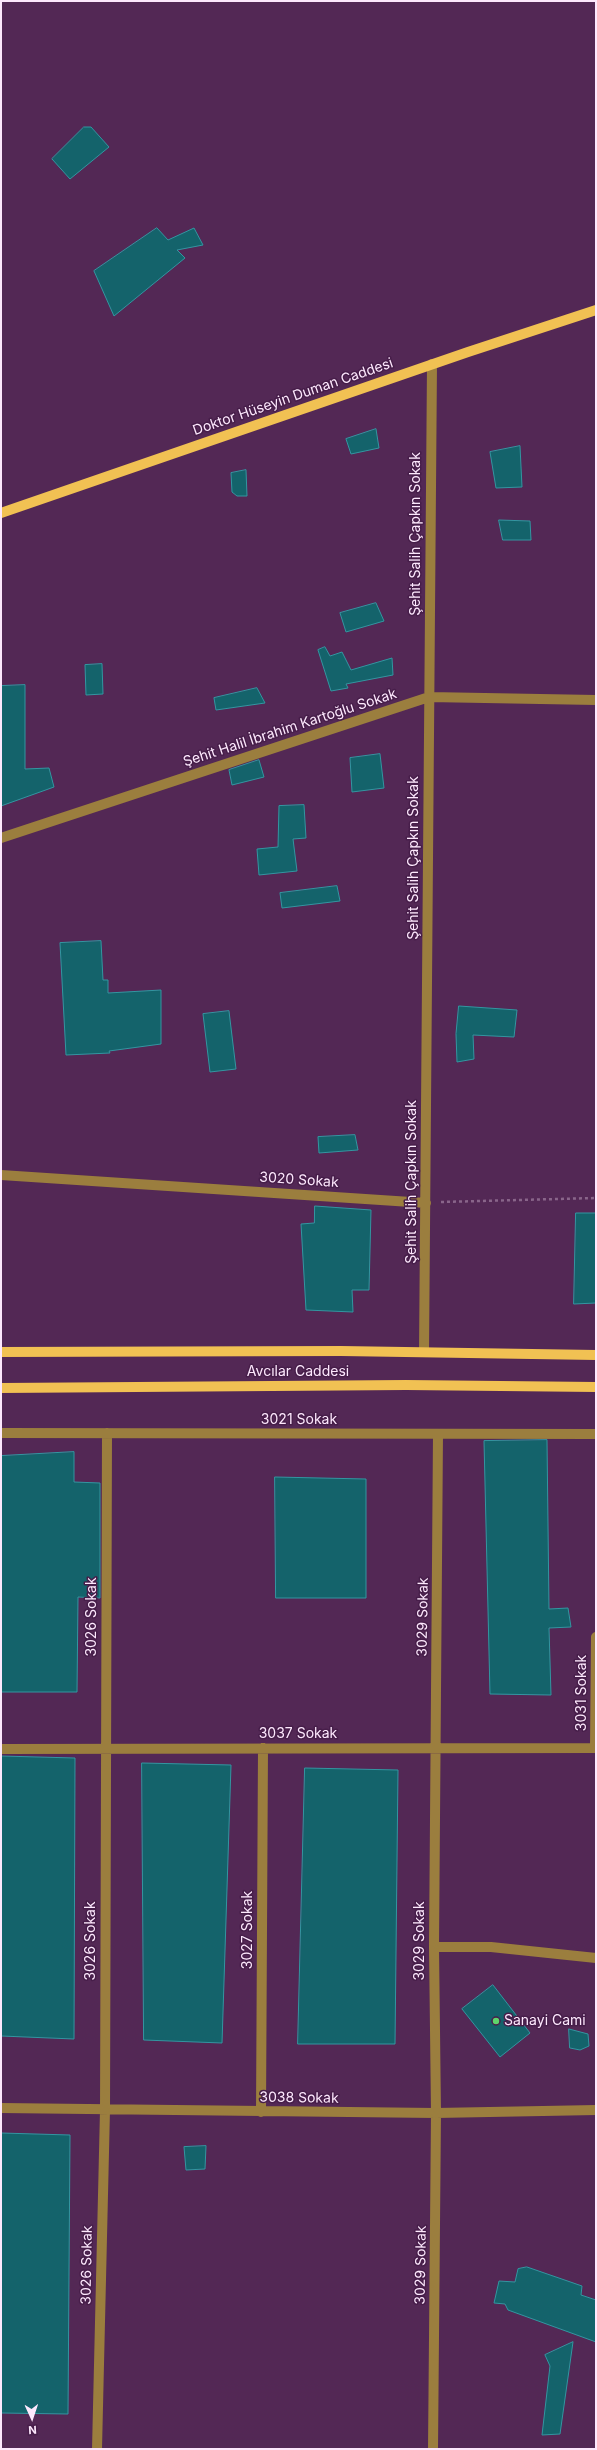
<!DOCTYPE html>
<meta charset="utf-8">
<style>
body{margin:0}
#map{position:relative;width:597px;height:2450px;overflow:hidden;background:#532855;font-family:Inter,sans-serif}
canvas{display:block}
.frame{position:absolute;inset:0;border:2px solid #fde8fd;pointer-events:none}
.north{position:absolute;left:12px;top:2398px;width:40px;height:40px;-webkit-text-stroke:3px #471e4a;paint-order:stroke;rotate:177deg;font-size:11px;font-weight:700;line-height:16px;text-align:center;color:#fde8fd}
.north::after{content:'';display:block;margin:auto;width:14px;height:18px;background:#fde8fd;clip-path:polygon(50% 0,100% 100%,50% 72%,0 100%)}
</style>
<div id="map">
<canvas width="597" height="2450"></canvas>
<div class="frame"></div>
<div class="north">N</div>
</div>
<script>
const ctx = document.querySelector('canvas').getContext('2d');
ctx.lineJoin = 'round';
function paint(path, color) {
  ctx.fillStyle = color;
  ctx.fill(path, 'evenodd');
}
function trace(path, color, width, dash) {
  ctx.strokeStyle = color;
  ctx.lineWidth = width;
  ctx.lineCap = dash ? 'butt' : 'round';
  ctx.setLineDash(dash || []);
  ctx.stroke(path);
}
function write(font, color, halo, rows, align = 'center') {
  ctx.font = font + ' Inter,sans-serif';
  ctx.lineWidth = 3;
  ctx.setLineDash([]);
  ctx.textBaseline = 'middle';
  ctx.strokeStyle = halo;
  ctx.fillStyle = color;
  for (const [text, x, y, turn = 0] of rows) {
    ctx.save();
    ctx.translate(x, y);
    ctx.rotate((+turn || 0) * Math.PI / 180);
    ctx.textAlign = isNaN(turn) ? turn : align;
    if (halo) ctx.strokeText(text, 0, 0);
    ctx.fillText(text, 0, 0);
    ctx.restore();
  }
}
const building = new Path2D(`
 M 84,127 L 91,127 L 109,147 L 70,179 L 52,159 Z
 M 157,228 L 168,240 L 194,228 L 203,245 L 177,250 L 185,258 L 114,316 L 94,271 Z
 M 376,429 L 379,448 L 351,454 L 346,439 Z
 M 520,446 L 522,487 L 496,488 L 490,452 Z
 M 246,470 L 247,496 L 237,496 L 232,492 L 231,473 Z
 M 499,520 L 530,521 L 531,540 L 503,540 Z
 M 376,603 L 384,621 L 346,632 L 340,613 Z
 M 325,647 L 330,656 L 342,652 L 351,670 L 392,658 L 393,675 L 346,684 L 348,688 L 331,691 L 318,650 Z
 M 102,664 L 103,694 L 86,695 L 85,665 Z
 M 25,685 L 25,769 L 49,768 L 54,787 L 1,806 L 1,686 Z
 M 257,688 L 265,703 L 216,710 L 214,698 Z
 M 380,754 L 384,788 L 352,792 L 350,758 Z
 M 259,760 L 264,777 L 232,785 L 229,770 Z
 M 304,805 L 306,838 L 293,839 L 297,871 L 259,875 L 257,849 L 278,847 L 279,806 Z
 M 337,886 L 340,901 L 282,908 L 280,893 Z
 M 101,941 L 103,980 L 108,980 L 108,993 L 161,990 L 161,1044 L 109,1051 L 110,1053 L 66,1055 L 60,943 Z
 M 459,1006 L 517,1010 L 514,1037 L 473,1035 L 474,1059 L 457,1062 L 456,1034 Z
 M 229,1011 L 236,1069 L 210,1072 L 203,1014 Z
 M 355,1135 L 358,1150 L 319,1153 L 318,1137 Z
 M 315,1206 L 371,1210 L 369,1290 L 352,1290 L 353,1312 L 306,1310 L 301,1224 L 314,1223 Z
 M 576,1213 L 596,1213 L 596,1303 L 574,1304 Z
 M 547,1440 L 549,1609 L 568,1608 L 571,1627 L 549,1628 L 551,1695 L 490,1694 L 484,1441 Z
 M 74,1452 L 74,1482 L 100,1483 L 100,1598 L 78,1597 L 77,1692 L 1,1692 L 1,1456 Z
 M 275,1477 L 366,1479 L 366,1598 L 276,1598 Z
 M 1,1756 L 75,1758 L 74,2039 L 1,2036 Z
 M 142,1763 L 231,1765 L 222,2043 L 144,2040 Z
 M 305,1768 L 398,1770 L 395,2044 L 298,2044 Z
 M 493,1985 L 530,2033 L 500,2057 L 462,2009 Z
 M 569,2029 L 588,2034 L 589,2046 L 580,2050 L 570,2048 Z
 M 1,2133 L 70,2135 L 68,2414 L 1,2413 Z
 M 206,2146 L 205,2169 L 186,2170 L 184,2147 Z
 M 527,2267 L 582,2286 L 581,2295 L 596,2300 L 596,2342 L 508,2310 L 505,2304 L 494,2303 L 499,2281 L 515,2282 L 518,2269 Z
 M 573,2342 L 560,2434 L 542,2435 L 550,2366 L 545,2355 Z`);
paint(building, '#14636b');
trace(building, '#3396a1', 1);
trace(new Path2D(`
 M 441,1202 L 596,1198`), '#89658a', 2.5, [3, 3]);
trace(new Path2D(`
 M 1,838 L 429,697 L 596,700
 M 1,1175 L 426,1203
 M 424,1352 L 432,364
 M 1,1433 L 596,1434
 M 595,1748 L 596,1637
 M 1,1749 L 596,1748
 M 434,1947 L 491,1947 L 596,1958
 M 1,2108 L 436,2113 L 596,2110
 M 261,2112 L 263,1748
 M 97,2449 L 105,2110 L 107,1433
 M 433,2449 L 436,2113 L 434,1947 L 438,1434`), '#9b7e3e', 10);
trace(new Path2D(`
 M 1,513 L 468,352 L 596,310
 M 1,1352 L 341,1351 L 596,1355
 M 1,1388 L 406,1385 L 596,1387`), '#f1c153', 10);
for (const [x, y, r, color] of [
 [496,2021,4,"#5fd56b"]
]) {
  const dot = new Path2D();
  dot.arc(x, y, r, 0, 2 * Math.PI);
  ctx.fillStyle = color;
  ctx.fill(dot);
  trace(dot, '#471e4a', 1.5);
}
write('14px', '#fde8fd', '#471e4a', [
 ["Doktor Hüseyin Duman Caddesi",293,397,-19],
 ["Şehit Salih Çapkın Sokak",416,534,-90],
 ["Şehit Halil İbrahim Kartoğlu Sokak",290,728,-18],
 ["Şehit Salih Çapkın Sokak",414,858,-90],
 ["3020 Sokak",299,1180,4],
 ["Şehit Salih Çapkın Sokak",412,1182,-90],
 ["Avcılar Caddesi",298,1372],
 ["3021 Sokak",299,1420],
 ["3026 Sokak",92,1617,-90],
 ["3029 Sokak",423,1617,-89],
 ["3031 Sokak",582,1693,-90],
 ["3037 Sokak",298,1734],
 ["3027 Sokak",248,1930,-90],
 ["3026 Sokak",91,1941,-90],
 ["3029 Sokak",420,1941,-90],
 ["3038 Sokak",299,2098,1],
 ["3026 Sokak",87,2265,-89],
 ["3029 Sokak",421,2265,-89]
]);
write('14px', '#fde8fd', '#471e4a', [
 ["Sanayi Cami",504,2021]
], 'left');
</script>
